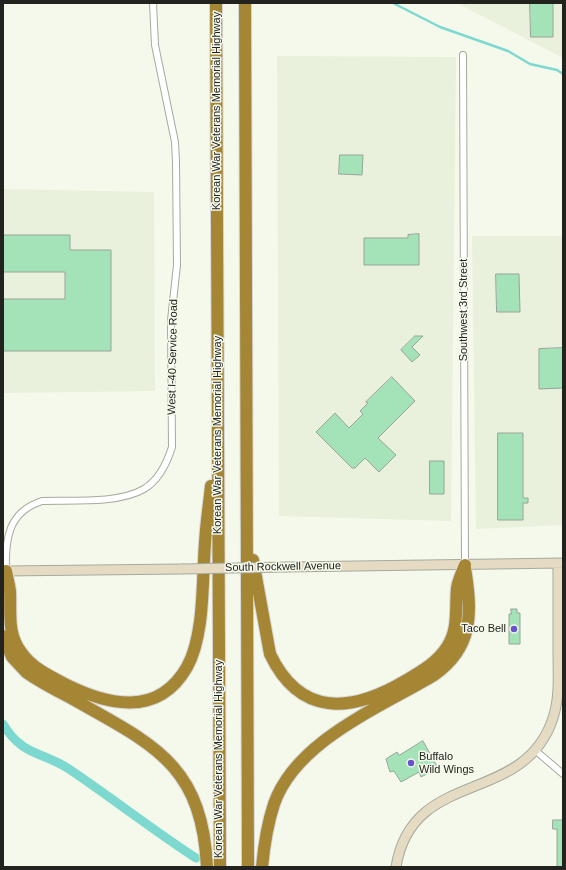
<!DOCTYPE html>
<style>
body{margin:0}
#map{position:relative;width:566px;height:870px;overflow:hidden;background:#f5f9ec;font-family:Helvetica,sans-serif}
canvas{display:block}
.frame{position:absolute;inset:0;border:4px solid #22231e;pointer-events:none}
</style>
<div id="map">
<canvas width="566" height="870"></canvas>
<div class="frame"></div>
</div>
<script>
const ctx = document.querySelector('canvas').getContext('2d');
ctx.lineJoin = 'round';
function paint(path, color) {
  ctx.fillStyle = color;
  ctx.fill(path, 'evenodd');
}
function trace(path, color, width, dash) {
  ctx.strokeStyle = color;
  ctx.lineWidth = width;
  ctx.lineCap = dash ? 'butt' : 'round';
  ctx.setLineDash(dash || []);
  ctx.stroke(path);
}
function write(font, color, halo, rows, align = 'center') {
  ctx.font = font + ' Helvetica,sans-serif';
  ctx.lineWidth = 3;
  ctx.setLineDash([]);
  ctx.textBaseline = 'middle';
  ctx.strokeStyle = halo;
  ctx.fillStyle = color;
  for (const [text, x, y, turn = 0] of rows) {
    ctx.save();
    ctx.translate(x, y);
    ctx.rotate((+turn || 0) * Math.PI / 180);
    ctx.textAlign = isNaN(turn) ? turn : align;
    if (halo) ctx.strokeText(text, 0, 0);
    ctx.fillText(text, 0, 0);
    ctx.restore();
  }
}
paint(new Path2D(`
 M 457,3 L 563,3 L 563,58 Z
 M 277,56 L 456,57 L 451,521 L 279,516 Z
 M 3,189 L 154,192 L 155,391 L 3,393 Z
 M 472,236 L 563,236 L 563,525 L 476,529 Z`), '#e9f0db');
trace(new Path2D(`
 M 393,3 L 440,27 L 508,51 L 530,64 L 557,70 L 563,74`), '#7dd9cf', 2.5);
trace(new Path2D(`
 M 3,724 C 23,757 42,751 69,769 C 112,798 153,830 196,858`), '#7dd9cf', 9);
const building = new Path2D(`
 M 530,3 L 553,3 L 553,37 L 531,37 Z
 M 340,155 L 363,155 L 362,175 L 339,174 Z
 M 419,234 L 419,265 L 364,265 L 364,238 L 408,238 L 408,235 Z
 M 3,235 L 70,235 L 70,250 L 111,250 L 111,351 L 3,351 L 3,299 L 65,299 L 65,272 L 3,272 Z
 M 496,274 L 519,274 L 520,312 L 497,312 Z
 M 415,336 L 423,336 L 412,347 L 420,355 L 412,362 L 401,350 Z
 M 563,348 L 563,388 L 539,389 L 539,349 Z
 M 392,377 L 415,401 L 378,438 L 396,455 L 379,472 L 365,458 L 355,468 L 352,468 L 316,432 L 335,413 L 349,428 L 363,414 L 360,411 L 368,403 L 366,402 Z
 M 498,433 L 523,433 L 523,498 L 528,498 L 528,503 L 523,503 L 523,520 L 498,520 Z
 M 430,461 L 444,461 L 444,494 L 430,494 Z
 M 511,609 L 517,609 L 517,613 L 520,613 L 520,644 L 509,644 L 509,614 L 511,614 Z
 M 423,741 L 438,768 L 421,777 L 419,772 L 401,782 L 394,771 L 390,772 L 386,759 L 397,752 L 399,755 Z
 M 553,820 L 563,820 L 563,867 L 557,867 L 557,829 L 553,829 Z`);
paint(building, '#a3e3b7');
trace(building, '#98a49b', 1);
const street = new Path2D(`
 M 463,55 L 465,565
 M 6,571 C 5,539 8,512 42,501 C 72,500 118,504 144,489 C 159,480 167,463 172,447 L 171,320 L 177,265 L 176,162 L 175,142 L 155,45 L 153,3
 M 536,751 L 563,774`);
const secondary = new Path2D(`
 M 287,567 L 563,563
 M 3,571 L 182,569
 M 396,867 C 412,767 524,807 553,718 C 560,697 558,674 558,652 C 558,623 558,593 558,564`);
const highway = new Path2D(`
 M 216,3 L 220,867
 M 245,3 L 248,867
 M 253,560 L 270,654 C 300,717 351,713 405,681 C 420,672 437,663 447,647 C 459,629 455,609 457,588 C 458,581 462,572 465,565
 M 6,571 C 7,577 9,584 10,591 C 11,613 7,634 21,652 C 31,667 49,676 65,684 C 107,705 158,718 187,667 C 205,635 202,579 205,543 C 206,524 209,505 211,486
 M 3,636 L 12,657 L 26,672 C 40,682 56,690 71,698 C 152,744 202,763 207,867
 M 262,867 C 264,846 267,825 274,804 C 296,741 379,708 434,675 C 474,647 472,612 465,568`);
trace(street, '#a6aa9e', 8);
trace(secondary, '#a6aa9e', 11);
trace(highway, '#d7d7d6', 14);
trace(street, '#fff', 6);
trace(secondary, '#e4dbc2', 9);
trace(highway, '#a48635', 12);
const secondaryBridge = new Path2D(`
 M 182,569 L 287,567`);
trace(secondaryBridge, '#a6aa9e', 11, []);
trace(secondaryBridge, '#e4dbc2', 9);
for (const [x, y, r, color] of [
 [514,629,4,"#6853cd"],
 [411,763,4,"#6853cd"]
]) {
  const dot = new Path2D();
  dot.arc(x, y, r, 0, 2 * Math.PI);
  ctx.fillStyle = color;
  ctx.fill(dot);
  trace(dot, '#f5f9ec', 1.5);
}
write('11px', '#22231e', '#f5f9ec', [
 ["Korean War Veterans Memorial Highway",217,111,-90],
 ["Southwest 3rd Street",464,310,-90],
 ["West I-40 Service Road",173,357,-89],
 ["Korean War Veterans Memorial Highway",218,435,-90],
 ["South Rockwell Avenue",283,567,-1],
 ["Korean War Veterans Memorial Highway",219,759,-90]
]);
write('11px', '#22231e', '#f5f9ec', [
 ["Taco Bell",506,629],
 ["Buffalo",419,757,"left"],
 ["Wild Wings",419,770,"left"]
], 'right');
</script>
